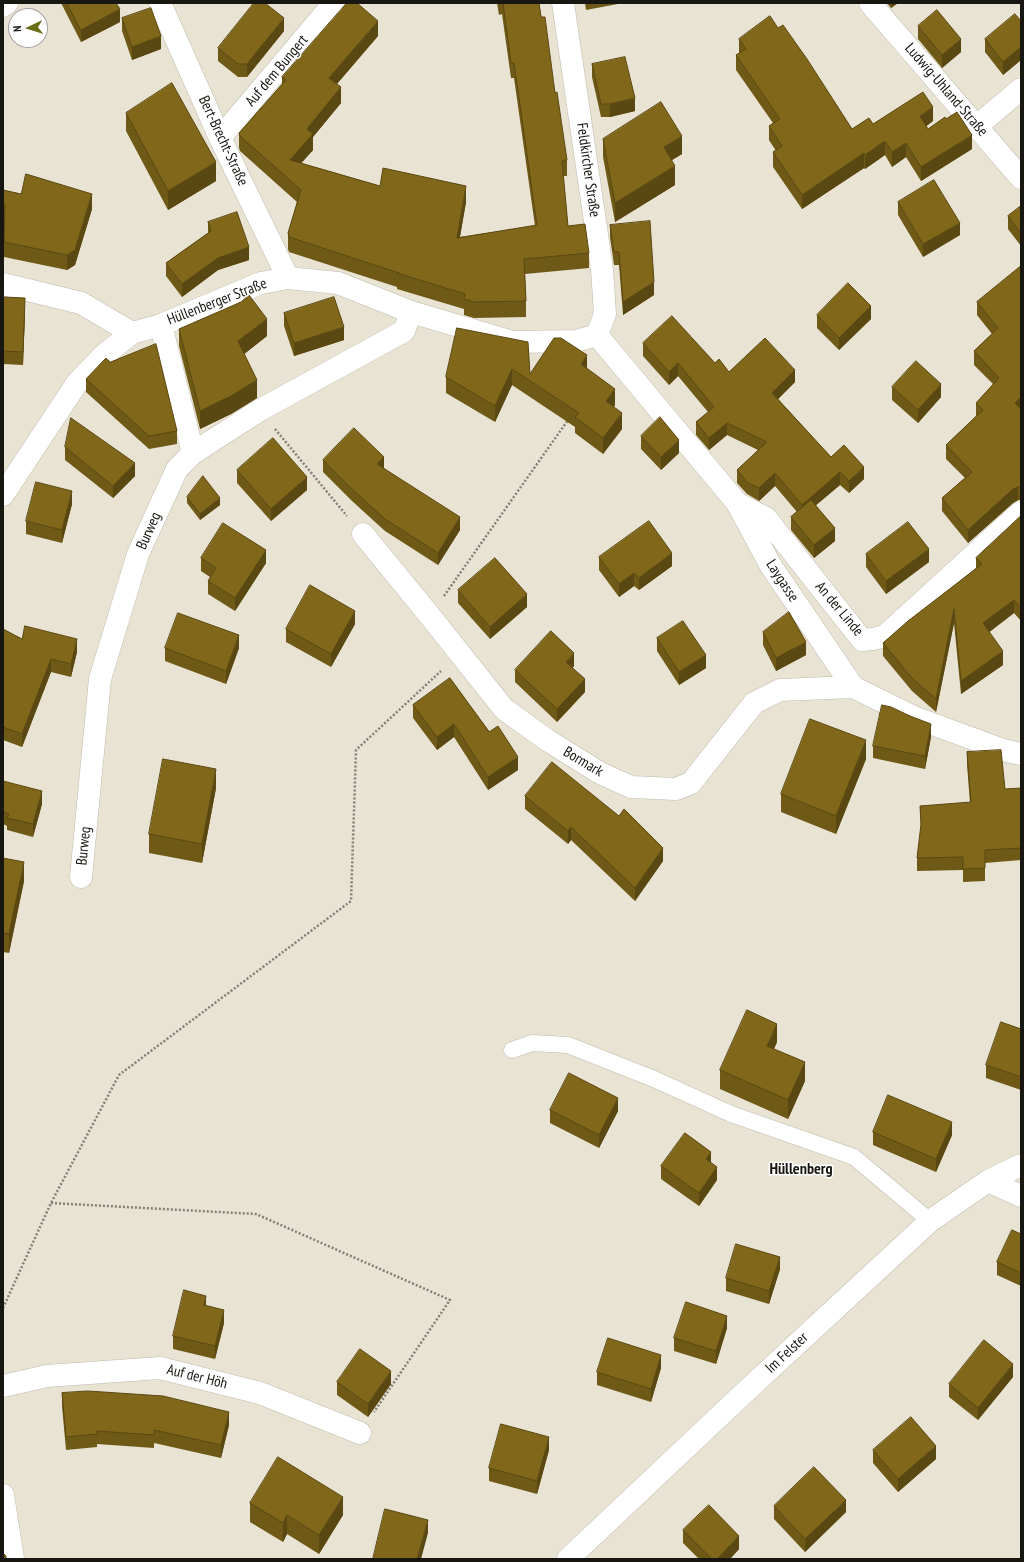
<!DOCTYPE html>
<meta charset="utf-8">
<style>
body{margin:0}
#map{position:relative;width:1024px;height:1562px;overflow:hidden;background:#e9e3d4;font-family:"PT Sans Narrow",sans-serif}
canvas{display:block}
.frame{position:absolute;inset:0;border:4px solid #181611;pointer-events:none}
.north{position:absolute;left:8px;top:8px;width:40px;height:40px;box-sizing:border-box;background:#fff;border:1px solid #a3a2a0;border-radius:50%;rotate:266deg;font-size:11px;font-weight:700;line-height:16px;text-align:center;color:#181611}
.north::after{content:'';display:block;margin:auto;width:14px;height:18px;background:#676e13;clip-path:polygon(50% 0,100% 100%,50% 72%,0 100%)}
</style>
<div id="map">
<canvas width="1024" height="1562"></canvas>
<div class="frame"></div>
<div class="north">N</div>
</div>
<script>
const ctx = document.querySelector('canvas').getContext('2d');
ctx.lineJoin = 'round';
function trace(path, color, width, dash) {
  ctx.strokeStyle = color;
  ctx.lineWidth = width;
  ctx.lineCap = dash ? 'butt' : 'round';
  ctx.setLineDash(dash || []);
  ctx.stroke(path);
}
function paint(path, color) {
  ctx.fillStyle = color;
  ctx.fill(path, 'evenodd');
}
function write(font, color, halo, rows, align = 'center') {
  ctx.font = font + ' "PT Sans Narrow",sans-serif';
  ctx.lineWidth = 3;
  ctx.setLineDash([]);
  ctx.textBaseline = 'middle';
  ctx.strokeStyle = halo;
  ctx.fillStyle = color;
  for (const [text, x, y, turn = 0] of rows) {
    ctx.save();
    ctx.translate(x, y);
    ctx.rotate((+turn || 0) * Math.PI / 180);
    ctx.textAlign = isNaN(turn) ? turn : align;
    if (halo) ctx.strokeText(text, 0, 0);
    ctx.fillText(text, 0, 0);
    ctx.restore();
  }
}
const service = new Path2D(`
 M 512,1050 L 532,1043 L 568,1045 L 654,1079 L 731,1114 L 854,1157 L 930,1221`);
const minor = new Path2D(`
 M 160,3 L 220,138 L 288,278
 M 870,3 L 1021,178
 M 3,6 L 7,3
 M 977,126 L 1021,89
 M 220,138 L 334,3
 M 3,284 L 81,303 L 132,333
 M 161,325 L 193,453
 M 597,335 L 737,503 L 771,566 L 853,687 L 916,718 L 1003,750 L 1021,754
 M 737,503 L 766,518 L 862,640 L 873,639 L 885,636 L 1021,512
 M 363,534 L 430,616 L 504,709 L 547,740 L 600,773 L 631,787 L 676,789 L 691,783 L 754,703 L 780,690 L 853,687
 M 81,877 L 100,679 L 138,554 L 177,469 L 193,453 L 260,410 L 404,331 L 411,312
 M 988,1181 L 1021,1196
 M 3,1386 L 47,1376 L 160,1368 L 260,1393 L 360,1433
 M 3,1495 L 13,1559
 M 568,1559 L 744,1393 L 930,1221 L 988,1181 L 1021,1165`);
const tertiary = new Path2D(`
 M 3,495 L 77,383 L 104,355 L 132,333 L 161,325 L 261,283 L 288,278 L 338,283 L 411,312 L 513,342 L 576,341 L 597,335 L 605,314 L 602,269 L 563,3`);
trace(service, '#bfbaac', 17);
trace(minor, '#bfbaac', 23);
trace(tertiary, '#bfbaac', 23);
trace(new Path2D(`
 M 275,429 L 347,516
 M 444,596 L 568,420
 M 51,1203 L 256,1214 L 450,1300 L 374,1412
 M 3,1308 L 51,1203 L 119,1075 L 351,901 L 356,750 L 441,671`), '#837f75', 2.5, [2, 2]);
trace(service, '#fff', 16);
trace(minor, '#fff', 22);
trace(tertiary, '#fff', 22);
paint(new Path2D(`
 M 61,3 L 116,3 L 120,22 L 81,42 Z
 M 497,3 L 539,3 L 567,160 L 567,176 L 563,176 L 568,226 L 589,253 L 589,268 L 525,274 L 526,301 L 526,317 L 474,318 L 464,315 L 464,309 L 397,289 L 397,287 L 289,252 L 288,249 L 288,233 L 297,202 L 240,151 L 239,148 L 239,133 L 282,84 L 282,77 L 378,36 L 337,84 L 341,103 L 313,137 L 313,150 L 301,163 L 380,186 L 466,202 L 460,237 L 535,226 L 514,78 L 511,78 L 502,14 L 499,15 Z
 M 585,3 L 623,3 L 586,10 Z
 M 887,3 L 898,3 L 891,8 Z
 M 122,18 L 161,49 L 132,60 L 122,31 Z
 M 1021,21 L 1021,60 L 1003,75 L 985,52 L 985,39 Z
 M 918,26 L 961,52 L 942,68 L 918,39 Z
 M 778,28 L 852,129 L 873,124 L 933,121 L 926,126 L 928,129 L 972,149 L 921,181 L 906,157 L 892,167 L 885,155 L 865,169 L 864,168 L 802,209 L 773,167 L 773,152 L 776,151 L 769,140 L 769,126 L 773,123 L 736,70 L 736,55 L 739,53 L 739,39 Z
 M 284,31 L 247,77 L 238,77 L 218,61 L 218,48 Z
 M 592,64 L 635,111 L 610,117 L 601,117 L 592,77 Z
 M 126,113 L 216,181 L 168,210 L 126,131 Z
 M 603,139 L 682,154 L 672,160 L 675,185 L 615,222 L 603,157 Z
 M 3,190 L 92,209 L 75,265 L 67,270 L 4,257 L 4,220 L 3,220 Z
 M 898,202 L 960,235 L 923,257 L 898,215 Z
 M 1021,206 L 1021,246 L 1008,229 L 1008,216 Z
 M 208,222 L 249,260 L 218,270 L 182,297 L 166,276 L 166,263 L 208,233 Z
 M 610,225 L 654,295 L 623,315 L 619,265 L 614,265 L 610,237 Z
 M 1021,266 L 1021,500 L 1018,500 L 1013,503 L 968,543 L 942,511 L 942,498 L 965,478 L 946,459 L 946,445 L 976,416 L 976,403 L 993,384 L 974,365 L 974,351 L 992,334 L 977,315 L 977,302 Z
 M 3,297 L 25,311 L 23,365 L 3,364 Z
 M 284,313 L 344,340 L 294,356 L 284,326 Z
 M 817,315 L 871,319 L 839,350 L 817,328 Z
 M 457,328 L 530,374 L 587,368 L 615,405 L 614,407 L 622,429 L 603,454 L 575,433 L 575,427 L 512,385 L 495,422 L 446,393 L 446,377 Z
 M 179,329 L 267,336 L 244,354 L 257,398 L 231,414 L 200,429 L 179,346 Z
 M 643,343 L 715,363 L 729,372 L 795,382 L 778,399 L 831,457 L 864,479 L 849,493 L 840,485 L 816,505 L 835,541 L 814,558 L 791,530 L 791,517 L 797,512 L 775,486 L 759,501 L 747,494 L 737,483 L 737,470 L 758,450 L 727,435 L 709,450 L 696,435 L 696,422 L 708,412 L 678,376 L 669,385 L 643,356 Z
 M 86,379 L 177,431 L 177,444 L 149,449 L 86,392 Z
 M 892,387 L 941,397 L 918,423 L 892,400 Z
 M 641,436 L 679,453 L 661,470 L 641,449 Z
 M 65,447 L 135,476 L 113,498 L 65,460 Z
 M 323,460 L 384,468 L 460,530 L 438,565 L 385,531 L 352,501 L 323,472 Z
 M 237,470 L 307,490 L 271,521 L 237,483 Z
 M 187,497 L 220,505 L 200,520 L 187,503 Z
 M 72,504 L 62,543 L 26,534 L 26,521 Z
 M 1021,516 L 1021,621 L 1014,613 L 989,632 L 1003,665 L 961,694 L 954,623 L 936,712 L 912,691 L 883,656 L 883,643 L 976,568 L 976,558 Z
 M 866,554 L 929,562 L 886,594 L 866,567 Z
 M 599,557 L 672,566 L 639,590 L 634,586 L 619,597 L 599,570 Z
 M 201,558 L 266,563 L 235,611 L 208,594 L 208,581 L 210,577 L 201,571 Z
 M 458,590 L 527,607 L 490,639 L 458,603 Z
 M 355,624 L 331,667 L 286,642 L 286,629 Z
 M 3,629 L 22,639 L 77,652 L 71,677 L 51,672 L 22,747 L 3,740 Z
 M 763,632 L 806,655 L 776,671 L 763,645 Z
 M 657,638 L 706,668 L 679,685 L 657,651 Z
 M 165,648 L 239,648 L 226,684 L 165,661 Z
 M 574,666 L 572,668 L 585,692 L 557,722 L 515,682 L 515,670 Z
 M 450,678 L 518,770 L 488,790 L 454,737 L 437,750 L 413,718 L 413,705 Z
 M 910,716 L 931,737 L 925,769 L 873,758 L 873,746 Z
 M 967,752 L 1005,789 L 1021,788 L 1021,860 L 985,863 L 985,881 L 963,882 L 963,870 L 917,871 L 917,858 L 921,829 L 920,806 L 970,803 L 967,765 Z
 M 866,759 L 836,834 L 781,812 L 781,794 Z
 M 3,781 L 42,804 L 33,837 L 7,830 L 7,826 L 3,824 Z
 M 216,788 L 202,863 L 149,853 L 149,834 Z
 M 525,796 L 619,816 L 663,861 L 635,901 L 571,840 L 568,844 L 525,809 Z
 M 3,858 L 24,881 L 9,953 L 3,952 Z
 M 1021,1029 L 1021,1090 L 986,1078 L 986,1065 Z
 M 777,1042 L 774,1049 L 805,1081 L 788,1119 L 720,1089 L 720,1070 Z
 M 550,1110 L 618,1111 L 599,1148 L 550,1123 Z
 M 873,1132 L 952,1135 L 936,1172 L 873,1145 Z
 M 711,1162 L 717,1180 L 699,1206 L 661,1179 L 661,1166 Z
 M 1021,1234 L 1021,1286 L 997,1275 L 997,1262 Z
 M 780,1269 L 769,1304 L 726,1291 L 726,1278 Z
 M 206,1306 L 224,1323 L 215,1359 L 173,1349 L 173,1336 Z
 M 727,1328 L 716,1364 L 674,1351 L 674,1338 Z
 M 661,1368 L 651,1402 L 597,1385 L 597,1372 Z
 M 1013,1377 L 978,1420 L 949,1397 L 949,1384 Z
 M 337,1382 L 391,1384 L 368,1417 L 337,1395 Z
 M 62,1393 L 229,1425 L 221,1458 L 154,1443 L 154,1448 L 97,1444 L 97,1447 L 66,1450 L 62,1406 Z
 M 549,1450 L 537,1494 L 489,1481 L 489,1468 Z
 M 873,1450 L 936,1459 L 898,1492 L 873,1463 Z
 M 250,1503 L 343,1515 L 319,1554 L 287,1534 L 283,1542 L 250,1522 Z
 M 774,1506 L 846,1512 L 805,1552 L 774,1519 Z
 M 683,1530 L 739,1549 L 730,1559 L 699,1559 L 683,1543 Z`), '#6f5916');
paint(new Path2D(`
 M 891,3 L 898,3 L 891,8 Z
 M 120,9 L 120,22 L 81,42 L 81,30 Z
 M 284,18 L 284,31 L 247,77 L 247,64 Z
 M 378,21 L 378,36 L 329,93 L 329,78 Z
 M 161,36 L 161,49 L 132,60 L 132,47 Z
 M 961,39 L 961,52 L 942,68 L 942,55 Z
 M 1021,47 L 1021,60 L 1003,75 L 1003,62 Z
 M 341,87 L 341,103 L 313,137 L 313,150 L 290,176 L 290,160 L 307,129 Z
 M 635,98 L 635,111 L 610,117 L 610,104 Z
 M 933,107 L 933,121 L 920,131 L 920,116 Z
 M 972,135 L 972,149 L 921,181 L 921,167 Z
 M 682,136 L 682,154 L 664,165 L 664,147 Z
 M 885,141 L 885,155 L 865,169 L 865,155 Z
 M 906,143 L 906,157 L 892,167 L 892,152 Z
 M 864,153 L 864,168 L 802,209 L 802,195 Z
 M 216,162 L 216,181 L 168,210 L 168,191 Z
 M 675,166 L 675,185 L 615,222 L 615,203 Z
 M 466,186 L 466,202 L 457,253 L 457,238 Z
 M 92,194 L 92,209 L 75,265 L 67,270 L 67,255 Z
 M 960,223 L 960,235 L 923,257 L 923,244 Z
 M 249,247 L 249,260 L 218,270 L 182,297 L 182,284 L 218,258 Z
 M 654,282 L 654,295 L 623,315 L 623,302 Z
 M 25,298 L 25,311 L 23,365 L 23,352 Z
 M 871,306 L 871,319 L 839,350 L 839,338 Z
 M 267,319 L 267,336 L 238,359 L 238,341 Z
 M 344,327 L 344,340 L 294,356 L 294,343 Z
 M 587,355 L 587,371 L 581,364 Z
 M 678,363 L 678,376 L 669,385 L 669,372 Z
 M 512,369 L 512,385 L 495,422 L 495,406 Z
 M 795,370 L 795,382 L 772,405 L 772,393 Z
 M 257,380 L 257,398 L 231,414 L 200,429 L 200,411 Z
 M 941,384 L 941,397 L 918,423 L 918,410 Z
 M 615,389 L 615,405 L 606,417 L 606,401 Z
 M 1021,397 L 1021,410 L 1015,403 Z
 M 622,413 L 622,429 L 603,454 L 603,438 Z
 M 727,423 L 727,435 L 709,450 L 709,438 Z
 M 679,440 L 679,453 L 661,470 L 661,457 Z
 M 384,457 L 384,470 L 377,464 Z
 M 135,463 L 135,476 L 113,498 L 113,486 Z
 M 864,467 L 864,479 L 849,493 L 849,481 Z
 M 840,472 L 840,485 L 802,517 L 802,505 Z
 M 775,473 L 775,486 L 759,501 L 759,488 Z
 M 307,477 L 307,490 L 271,521 L 271,509 Z
 M 1018,487 L 1018,500 L 1013,503 L 968,543 L 968,530 L 1013,489 Z
 M 72,491 L 72,504 L 62,543 L 62,530 Z
 M 220,498 L 220,505 L 200,520 L 200,514 Z
 M 460,517 L 460,530 L 438,565 L 438,553 Z
 M 835,528 L 835,541 L 814,558 L 814,545 Z
 M 929,549 L 929,562 L 886,594 L 886,581 Z
 M 266,550 L 266,563 L 235,611 L 235,598 Z
 M 672,553 L 672,566 L 639,590 L 639,578 Z
 M 634,573 L 634,586 L 619,597 L 619,584 Z
 M 527,594 L 527,607 L 490,639 L 490,627 Z
 M 1014,600 L 1014,613 L 983,637 L 983,623 Z
 M 954,609 L 954,623 L 936,712 L 936,699 Z
 M 355,611 L 355,624 L 331,667 L 331,654 Z
 M 239,635 L 239,648 L 226,684 L 226,671 Z
 M 77,639 L 77,652 L 71,677 L 71,664 Z
 M 806,642 L 806,655 L 776,671 L 776,658 Z
 M 1003,651 L 1003,665 L 961,694 L 961,681 Z
 M 574,653 L 574,666 L 566,675 L 566,662 Z
 M 706,655 L 706,668 L 679,685 L 679,672 Z
 M 51,659 L 51,672 L 22,747 L 22,734 Z
 M 585,679 L 585,692 L 557,722 L 557,709 Z
 M 454,724 L 454,737 L 437,750 L 437,737 Z
 M 931,724 L 931,737 L 925,769 L 925,756 Z
 M 866,740 L 866,759 L 836,834 L 836,816 Z
 M 518,757 L 518,770 L 488,790 L 488,777 Z
 M 216,769 L 216,788 L 202,863 L 202,844 Z
 M 42,791 L 42,804 L 33,837 L 33,824 Z
 M 571,827 L 571,840 L 568,844 L 568,831 Z
 M 663,848 L 663,861 L 635,901 L 635,888 Z
 M 24,862 L 24,881 L 9,953 L 9,934 Z
 M 777,1024 L 777,1042 L 767,1064 L 767,1046 Z
 M 805,1062 L 805,1081 L 788,1119 L 788,1100 Z
 M 618,1098 L 618,1111 L 599,1148 L 599,1135 Z
 M 952,1122 L 952,1135 L 936,1172 L 936,1159 Z
 M 711,1152 L 711,1165 L 706,1159 Z
 M 717,1167 L 717,1180 L 699,1206 L 699,1193 Z
 M 780,1257 L 780,1269 L 769,1304 L 769,1291 Z
 M 206,1296 L 206,1309 L 204,1305 Z
 M 224,1310 L 224,1323 L 215,1359 L 215,1346 Z
 M 727,1316 L 727,1328 L 716,1364 L 716,1351 Z
 M 661,1355 L 661,1368 L 651,1402 L 651,1389 Z
 M 1013,1364 L 1013,1377 L 978,1420 L 978,1408 Z
 M 391,1371 L 391,1384 L 368,1417 L 368,1404 Z
 M 229,1412 L 229,1425 L 221,1458 L 221,1445 Z
 M 549,1437 L 549,1450 L 537,1494 L 537,1481 Z
 M 936,1446 L 936,1459 L 898,1492 L 898,1479 Z
 M 343,1497 L 343,1515 L 319,1554 L 319,1535 Z
 M 846,1500 L 846,1512 L 805,1552 L 805,1539 Z
 M 287,1515 L 287,1534 L 283,1542 L 283,1523 Z
 M 428,1520 L 428,1533 L 421,1559 L 417,1559 Z
 M 739,1536 L 739,1549 L 730,1559 L 717,1559 Z`), '#5a4812');
const building = new Path2D(`
 M 67,3 L 116,3 L 120,9 L 81,30 Z
 M 254,3 L 265,3 L 284,18 L 247,64 L 238,64 L 218,48 Z
 M 347,3 L 357,3 L 378,21 L 329,78 L 341,87 L 307,129 L 313,134 L 290,160 L 380,186 L 383,168 L 466,186 L 457,238 L 537,225 L 514,63 L 511,63 L 503,3 L 539,3 L 541,17 L 545,17 L 555,93 L 557,92 L 567,160 L 562,161 L 568,226 L 585,224 L 589,253 L 524,259 L 526,301 L 474,302 L 464,299 L 465,294 L 397,273 L 399,273 L 289,237 L 288,233 L 301,190 L 240,136 L 239,133 L 286,80 L 282,77 Z
 M 151,8 L 161,36 L 132,47 L 122,18 Z
 M 937,10 L 961,39 L 942,55 L 918,26 Z
 M 1015,14 L 1021,21 L 1021,47 L 1003,62 L 985,39 Z
 M 770,16 L 778,28 L 783,25 L 807,59 L 852,129 L 869,118 L 873,124 L 923,92 L 933,107 L 920,116 L 928,129 L 945,117 L 946,119 L 957,112 L 972,135 L 921,167 L 906,143 L 892,152 L 885,141 L 865,155 L 864,153 L 802,195 L 773,152 L 782,146 L 769,126 L 780,119 L 736,55 L 746,49 L 739,39 Z
 M 625,57 L 635,98 L 610,104 L 601,104 L 592,64 Z
 M 172,83 L 216,162 L 168,191 L 126,113 Z
 M 661,102 L 682,136 L 664,147 L 675,166 L 615,203 L 603,139 Z
 M 26,174 L 92,194 L 75,250 L 67,255 L 4,242 L 5,205 L 3,204 L 3,190 L 21,194 Z
 M 934,180 L 960,223 L 923,244 L 898,202 Z
 M 1021,206 L 1021,233 L 1008,216 Z
 M 237,212 L 249,247 L 218,258 L 182,284 L 166,263 L 211,231 L 208,222 Z
 M 650,221 L 654,282 L 623,302 L 619,252 L 614,252 L 610,225 Z
 M 1021,266 L 1021,397 L 1015,403 L 1021,409 L 1021,443 L 1020,444 L 1021,444 L 1021,487 L 1018,487 L 1013,489 L 968,530 L 942,498 L 972,472 L 946,445 L 983,410 L 976,403 L 999,378 L 974,351 L 998,328 L 977,302 Z
 M 848,283 L 871,306 L 839,338 L 817,315 Z
 M 249,295 L 267,319 L 238,341 L 257,380 L 231,396 L 200,411 L 179,329 L 241,302 Z
 M 3,297 L 25,298 L 23,352 L 3,351 Z
 M 334,297 L 344,327 L 294,343 L 284,313 Z
 M 672,316 L 715,363 L 719,359 L 729,372 L 765,338 L 795,370 L 772,393 L 831,457 L 844,445 L 864,467 L 849,481 L 840,472 L 802,505 L 775,473 L 759,488 L 747,482 L 737,470 L 767,442 L 727,423 L 709,438 L 696,422 L 714,407 L 678,363 L 669,372 L 643,343 Z
 M 457,328 L 528,342 L 530,374 L 554,338 L 561,338 L 587,355 L 581,364 L 615,389 L 606,401 L 622,413 L 603,438 L 575,417 L 579,413 L 512,369 L 495,406 L 446,377 Z
 M 156,344 L 177,431 L 149,436 L 86,379 L 106,358 L 110,362 Z
 M 916,361 L 941,384 L 918,410 L 892,387 Z
 M 660,417 L 679,440 L 661,457 L 641,436 Z
 M 71,418 L 135,463 L 113,486 L 65,447 Z
 M 354,428 L 384,457 L 377,464 L 460,517 L 438,553 L 385,519 L 352,489 L 323,460 Z
 M 273,438 L 307,477 L 271,509 L 237,470 Z
 M 203,476 L 220,498 L 200,514 L 187,497 Z
 M 36,482 L 72,491 L 62,530 L 26,521 Z
 M 811,500 L 835,528 L 814,545 L 791,517 Z
 M 1021,516 L 1021,608 L 1014,600 L 983,623 L 1003,651 L 961,681 L 954,609 L 936,699 L 912,678 L 883,643 L 908,621 L 982,564 L 976,558 Z
 M 649,521 L 672,553 L 639,578 L 634,573 L 619,584 L 599,557 Z
 M 908,522 L 929,549 L 886,581 L 866,554 Z
 M 223,523 L 266,550 L 235,598 L 208,581 L 216,568 L 201,558 Z
 M 495,558 L 527,594 L 490,627 L 458,590 Z
 M 310,585 L 355,611 L 331,654 L 286,629 Z
 M 789,612 L 806,642 L 776,658 L 763,632 Z
 M 178,613 L 239,635 L 226,671 L 165,648 Z
 M 683,621 L 706,655 L 679,672 L 657,638 Z
 M 25,626 L 77,639 L 71,664 L 51,659 L 22,734 L 3,727 L 3,629 L 22,639 Z
 M 551,631 L 574,653 L 566,662 L 585,679 L 557,709 L 515,670 Z
 M 450,678 L 489,732 L 498,726 L 518,757 L 488,777 L 454,724 L 437,737 L 413,705 Z
 M 882,705 L 891,707 L 910,716 L 931,724 L 925,756 L 873,746 Z
 M 810,719 L 866,740 L 836,816 L 781,794 Z
 M 1001,750 L 1005,789 L 1021,788 L 1021,848 L 985,850 L 985,868 L 963,869 L 963,857 L 917,858 L 921,824 L 920,806 L 971,802 L 967,752 Z
 M 163,759 L 216,769 L 202,844 L 149,834 Z
 M 552,762 L 619,816 L 624,809 L 663,848 L 635,888 L 571,827 L 568,831 L 525,796 Z
 M 3,781 L 42,791 L 33,824 L 7,818 L 9,814 L 3,811 Z
 M 3,858 L 24,862 L 9,934 L 3,933 Z
 M 747,1010 L 777,1024 L 767,1046 L 805,1062 L 788,1100 L 720,1070 Z
 M 1001,1022 L 1021,1029 L 1021,1077 L 986,1065 Z
 M 569,1073 L 618,1098 L 599,1135 L 550,1110 Z
 M 888,1095 L 952,1122 L 936,1159 L 873,1132 Z
 M 685,1133 L 711,1152 L 706,1159 L 717,1167 L 699,1193 L 661,1166 Z
 M 1012,1230 L 1021,1234 L 1021,1273 L 997,1262 Z
 M 736,1244 L 780,1257 L 769,1291 L 726,1278 Z
 M 184,1290 L 206,1296 L 204,1305 L 224,1310 L 215,1346 L 173,1336 Z
 M 686,1302 L 727,1316 L 716,1351 L 674,1338 Z
 M 608,1338 L 661,1355 L 651,1389 L 597,1372 Z
 M 984,1340 L 1013,1364 L 978,1408 L 949,1384 Z
 M 360,1349 L 391,1371 L 368,1404 L 337,1382 Z
 M 88,1391 L 163,1396 L 229,1412 L 221,1445 L 154,1430 L 154,1435 L 97,1431 L 97,1434 L 66,1437 L 62,1393 Z
 M 911,1417 L 936,1446 L 898,1479 L 873,1450 Z
 M 501,1424 L 549,1437 L 537,1481 L 489,1468 Z
 M 278,1457 L 343,1497 L 319,1535 L 287,1515 L 283,1523 L 250,1503 Z
 M 814,1467 L 846,1500 L 805,1539 L 774,1506 Z
 M 709,1505 L 739,1536 L 717,1559 L 712,1559 L 683,1530 Z
 M 385,1509 L 428,1520 L 417,1559 L 373,1559 Z
 M 3,1553 L 6,1556 L 6,1559 L 3,1559 Z`);
paint(building, '#816719');
trace(building, '#5a4812', 1);
write('15px', '#181611', '#fff', [
 ["Auf dem Bungert",277,71,-50],
 ["Ludwig-Uhland-Straße",946,90,49],
 ["Bert-Brecht-Straße",223,141,65],
 ["Feldkircher Straße",588,170,82],
 ["Hüllenberger Straße",217,302,-21],
 ["Burweg",149,531,-66],
 ["Laygasse",782,581,57],
 ["An der Linde",839,609,50],
 ["Bormark",583,762,31],
 ["Burweg",84,846,-84],
 ["Im Felster",787,1353,-43],
 ["Auf der Höh",197,1377,14]
]);
write('bold 16px', '#181611', '#fff', [
 ["Hüllenberg",801,1169]
]);
</script>
